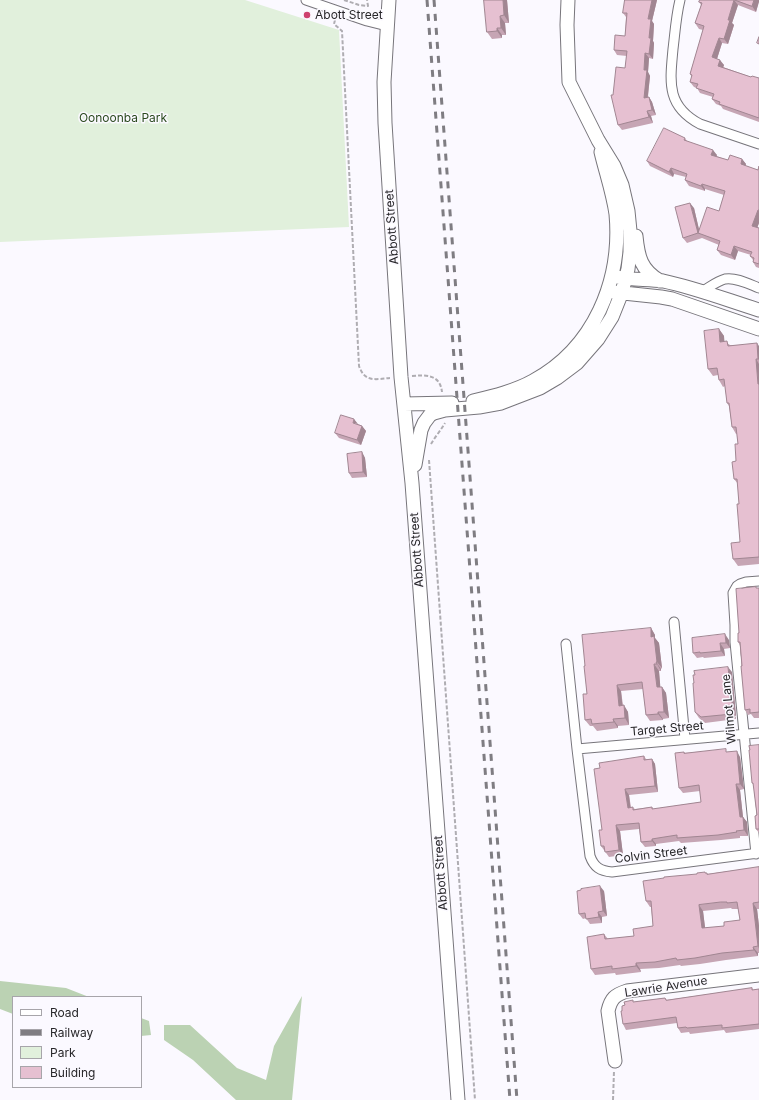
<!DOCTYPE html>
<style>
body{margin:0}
#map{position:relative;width:759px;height:1100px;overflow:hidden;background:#fbf9ff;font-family:Inter,sans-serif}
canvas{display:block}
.legend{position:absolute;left:12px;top:996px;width:130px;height:92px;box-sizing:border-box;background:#fbf9ff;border:1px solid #a7a5aa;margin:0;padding:5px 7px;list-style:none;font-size:12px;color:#28272a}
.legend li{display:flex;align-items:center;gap:8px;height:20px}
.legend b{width:20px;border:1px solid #a7a5aa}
</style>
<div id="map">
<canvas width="759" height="1100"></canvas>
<ul class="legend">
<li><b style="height:5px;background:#fff"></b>Road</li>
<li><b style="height:5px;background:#7f7d82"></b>Railway</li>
<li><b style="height:11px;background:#e1f0dc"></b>Park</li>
<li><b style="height:11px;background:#e6c0d1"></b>Building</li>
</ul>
</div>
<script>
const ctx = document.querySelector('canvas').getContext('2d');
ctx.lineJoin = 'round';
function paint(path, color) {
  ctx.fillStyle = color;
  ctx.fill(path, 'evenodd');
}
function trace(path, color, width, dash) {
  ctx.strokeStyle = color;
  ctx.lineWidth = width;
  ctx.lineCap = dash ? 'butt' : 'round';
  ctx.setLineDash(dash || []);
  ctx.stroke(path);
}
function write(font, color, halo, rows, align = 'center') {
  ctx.font = font + ' Inter,sans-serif';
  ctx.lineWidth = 3;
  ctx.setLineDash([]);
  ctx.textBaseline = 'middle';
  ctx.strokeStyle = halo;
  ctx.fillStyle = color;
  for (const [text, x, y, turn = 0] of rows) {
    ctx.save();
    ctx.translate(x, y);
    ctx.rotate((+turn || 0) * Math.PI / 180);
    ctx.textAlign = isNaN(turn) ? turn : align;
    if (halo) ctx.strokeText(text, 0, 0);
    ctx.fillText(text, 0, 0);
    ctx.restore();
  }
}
paint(new Path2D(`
 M 0,0 L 245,0 L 339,30 L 349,227 L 0,242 Z`), '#e1f0dc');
paint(new Path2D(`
 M 0,981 L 66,988 L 89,997 L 13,997 L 13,1014 L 0,1009 Z
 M 302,996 L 292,1100 L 236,1100 L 193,1060 L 164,1040 L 164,1025 L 190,1025 L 237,1068 L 266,1080 L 274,1046 Z
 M 141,1018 L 149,1021 L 151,1035 L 141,1036 Z`), '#bbd2b3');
const street = new Path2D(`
 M 306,0 L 367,21 L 387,26
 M 680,0 C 676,16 675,33 673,49 C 670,82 666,106 700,124 L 759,144
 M 703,291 C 710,287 717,281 725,279 C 736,277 749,284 759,288
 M 674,622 L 685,739
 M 566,644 L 577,749 L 590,856 C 594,867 600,871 612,872 L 759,853
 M 577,749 L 759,733
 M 756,854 L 735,642 L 735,625 L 733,593 L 737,586 L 740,584 L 746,582 L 759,581`);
const secondary = new Path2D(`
 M 389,0 L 384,82 L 385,123 L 401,377 L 412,483 L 458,1100
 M 636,236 C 638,257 641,270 660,281
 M 617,277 C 632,280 648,279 663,281 C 696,288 727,300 759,310
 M 614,292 L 661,297 L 672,299 L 759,329
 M 473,401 C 494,396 515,391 533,381 C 594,348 622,281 616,214 C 613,193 606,173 601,152
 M 404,404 L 452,403
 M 415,465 L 421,430 L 424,423 L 430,415 L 434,413 L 445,410 L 479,407 L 501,403 L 540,388 L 557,378 L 577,363 L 598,339 L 612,317 L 622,292 L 628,269 L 630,252 L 630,231 L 628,211 L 622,185 L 614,166 L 598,140 L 569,82 L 567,25 L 568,0
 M 615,1061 L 608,1011 C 611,998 615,995 627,991 L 759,975`);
trace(street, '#77757b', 11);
trace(secondary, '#77757b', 15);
trace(new Path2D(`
 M 344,0 L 359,5 L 368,6 L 367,0
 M 335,20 L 334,24 L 342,31 L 359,366 C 365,383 376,379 390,378
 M 412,376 C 426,375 440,374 442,392
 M 431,444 C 435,437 441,430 445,423
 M 429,460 L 475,1100
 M 613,1100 L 614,1071`), '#afadb2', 2, [4, 2]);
trace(street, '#fff', 9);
trace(secondary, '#fff', 13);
trace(new Path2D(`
 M 427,0 L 510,1100
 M 434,0 L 517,1100`), '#7f7d82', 3, [7, 7]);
paint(new Path2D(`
 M 484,0 L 507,0 L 509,23 L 505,23 L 506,35 L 502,35 L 502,38 L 492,39 L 487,32 Z
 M 625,0 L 657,0 L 652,21 L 654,24 L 653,41 L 654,43 L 653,59 L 649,58 L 648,72 L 650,76 L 648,97 L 649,97 L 652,102 L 656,115 L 651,116 L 653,123 L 622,130 L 618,125 L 613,95 L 625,68 L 627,56 L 617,55 L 614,50 L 625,36 L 626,17 L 623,13 Z
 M 700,0 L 759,0 L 756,12 L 738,5 L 732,23 L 734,25 L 728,44 L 722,43 L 717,59 L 724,65 L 723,67 L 751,77 L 759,78 L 759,122 L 723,109 L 721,106 L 716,104 L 712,99 L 713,97 L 700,93 L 697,88 L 694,87 L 690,82 L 692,77 L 690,74 L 703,30 L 699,29 L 695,23 L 701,5 L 699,2 Z
 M 685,138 L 687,141 L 717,155 L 716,156 L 728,160 L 742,159 L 746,164 L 745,166 L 758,170 L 759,166 L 759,223 L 757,228 L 759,228 L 759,268 L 756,267 L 753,262 L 753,260 L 750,256 L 751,255 L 738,251 L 735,260 L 721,255 L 717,250 L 719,245 L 702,238 L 687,243 L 683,238 L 694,208 L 699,229 L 719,211 L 724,195 L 705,189 L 705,191 L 689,186 L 685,180 L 686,177 L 674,174 L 673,177 L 650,166 L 647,161 Z
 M 719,329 L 724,336 L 724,341 L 730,345 L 759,346 L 759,564 L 738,566 L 733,559 L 740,542 L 739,504 L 738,484 L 734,479 L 738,444 L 737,434 L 736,434 L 732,427 L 729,406 L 727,403 L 725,386 L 723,387 L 719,380 L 718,375 L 713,376 L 708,369 Z
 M 358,424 L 362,426 L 366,431 L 361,445 L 339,438 L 335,433 Z
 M 362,452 L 365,458 L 367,477 L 352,478 L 349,473 Z
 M 757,588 L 759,588 L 759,718 L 754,718 L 751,714 L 748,715 L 745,710 L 740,645 L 738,642 L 739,633 Z
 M 651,628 L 655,635 L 655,638 L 659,643 L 662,668 L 661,669 L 661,671 L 659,671 L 660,687 L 662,687 L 666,693 L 669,718 L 663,719 L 663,720 L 650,721 L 646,715 L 643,689 L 621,691 L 623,705 L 628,712 L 629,725 L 618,726 L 618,728 L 597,731 L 593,726 L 590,726 L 585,720 L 587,694 L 585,666 Z
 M 729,640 L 730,648 L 724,649 L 725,656 L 704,658 L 703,657 L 697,658 L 693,653 Z
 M 732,672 L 736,716 L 735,716 L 736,719 L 705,723 L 699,718 L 695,712 Z
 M 759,745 L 759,833 L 756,829 L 757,815 L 754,785 L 752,783 Z
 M 684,752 L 685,753 L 728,752 L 740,757 L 744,789 L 740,790 L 743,817 L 747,822 L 748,836 L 740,836 L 740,838 L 721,840 L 681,843 L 679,841 L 656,844 L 656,846 L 645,847 L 641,842 L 639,829 L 620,831 L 623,855 L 609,857 L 601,846 L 602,830 L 600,768 L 644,756 L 646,759 L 652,759 L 655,764 L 658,792 L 629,795 L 631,807 L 635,809 L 652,807 L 653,809 L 701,802 L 700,791 L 683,793 L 679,788 Z
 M 759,867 L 759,909 L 757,909 L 759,926 L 759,953 L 758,953 L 758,956 L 726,960 L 700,964 L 681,966 L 680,965 L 659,968 L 640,969 L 641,972 L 616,975 L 615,973 L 595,975 L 591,969 L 604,934 L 608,939 L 634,936 L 653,926 L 651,907 L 650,907 L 646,901 L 706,873 L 708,874 ZM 731,908 L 732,909 L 738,909 L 740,920 L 724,926 L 705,928 L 703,911 Z
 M 604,891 L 607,916 L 602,917 L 602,923 L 590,924 L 586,918 L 583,919 L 579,914 Z
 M 752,988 L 753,990 L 759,989 L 759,1029 L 726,1033 L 724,1030 L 690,1034 L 689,1032 L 681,1033 L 678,1028 L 677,1023 L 626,1030 L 623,1024 L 622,1011 L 625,1005 L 634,1002 L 665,998 L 667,1000 Z`), '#c6a5b4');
paint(new Path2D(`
 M 503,0 L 507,0 L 509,23 L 504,15 Z
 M 652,0 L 657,0 L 652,21 L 654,24 L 653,41 L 654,43 L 653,59 L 649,54 L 648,19 Z
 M 734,0 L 738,5 L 732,23 L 734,25 L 728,44 L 724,39 L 728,20 Z
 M 754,0 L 759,0 L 759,2 L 756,12 L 752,6 Z
 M 500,16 L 505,23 L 506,35 L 501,28 Z
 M 497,28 L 502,35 L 502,38 L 497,31 Z
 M 719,38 L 722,43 L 716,62 L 712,57 Z
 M 645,53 L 649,58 L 648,72 L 650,76 L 647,103 L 644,98 L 644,70 Z
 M 720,60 L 724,65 L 722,71 L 718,66 Z
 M 649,97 L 652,102 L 656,115 L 652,110 Z
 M 647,111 L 651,116 L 653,123 L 649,117 Z
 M 713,150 L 717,155 L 715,160 L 711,155 Z
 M 742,159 L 746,164 L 744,169 L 741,164 Z
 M 671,168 L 674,174 L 673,177 L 669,172 Z
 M 702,184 L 705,189 L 705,191 L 701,186 Z
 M 690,203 L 694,208 L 700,234 L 698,233 Z
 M 758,210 L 759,211 L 759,223 L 756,231 L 752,226 Z
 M 734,246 L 738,251 L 735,260 L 731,255 Z
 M 719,329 L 724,336 L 725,348 L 720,342 Z
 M 757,343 L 759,346 L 759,360 L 758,359 Z
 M 756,359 L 759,364 L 759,385 L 758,384 Z
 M 354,419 L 358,424 L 353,423 Z
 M 362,426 L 366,431 L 361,445 L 357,440 Z
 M 362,452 L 365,458 L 367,477 L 363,472 Z
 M 651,628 L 655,635 L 655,638 L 659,643 L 662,668 L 657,662 L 651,637 Z
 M 725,634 L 729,640 L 730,648 L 726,643 Z
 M 720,643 L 724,649 L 725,656 L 721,651 Z
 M 656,662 L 661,669 L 661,671 L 657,664 Z
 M 654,664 L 659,671 L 661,694 L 657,687 Z
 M 728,667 L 732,672 L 736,716 L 733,711 Z
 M 617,685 L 621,691 L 623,712 L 619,706 Z
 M 662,687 L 666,693 L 669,718 L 664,712 Z
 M 624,705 L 628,712 L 629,725 L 625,718 Z
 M 732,711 L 735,716 L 736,719 L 732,714 Z
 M 658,712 L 663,719 L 663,720 L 658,714 Z
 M 613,719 L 618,726 L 618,728 L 614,722 Z
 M 737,751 L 740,757 L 744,789 L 740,784 Z
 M 652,759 L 655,764 L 658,792 L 655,786 Z
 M 736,784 L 740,790 L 743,817 L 747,822 L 748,836 L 744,830 L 740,817 Z
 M 625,789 L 629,795 L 631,813 L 628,808 Z
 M 616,825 L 620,831 L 623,855 L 619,850 Z
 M 652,839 L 656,844 L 656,846 L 652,841 Z
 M 600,886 L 604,891 L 607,916 L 603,911 Z
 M 753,903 L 757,909 L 759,926 L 759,949 L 758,946 Z
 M 699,905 L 703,911 L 706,935 L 702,928 Z
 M 598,912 L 602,917 L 602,923 L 599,917 Z
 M 753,947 L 758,953 L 758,956 L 754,950 Z
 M 636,963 L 640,969 L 641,972 L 636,966 Z`), '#a18692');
const building = new Path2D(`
 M 484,0 L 503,0 L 504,15 L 500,16 L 501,28 L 497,28 L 497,31 L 487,32 Z
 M 625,0 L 652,0 L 648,19 L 651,19 L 649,38 L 651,38 L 649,54 L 645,53 L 644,70 L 647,70 L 644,98 L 649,97 L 652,110 L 647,111 L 649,117 L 618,125 L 611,95 L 613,95 L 616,67 L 625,68 L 627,51 L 614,50 L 615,35 L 625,36 L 627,13 L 623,13 Z
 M 700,0 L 734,0 L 728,20 L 730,20 L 724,39 L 719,38 L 712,57 L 720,60 L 718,66 L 751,77 L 752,76 L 759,78 L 759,118 L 719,104 L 720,102 L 712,99 L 714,94 L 696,88 L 698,84 L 690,82 L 692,75 L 690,74 L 704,26 L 695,23 L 702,3 L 699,2 Z
 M 735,0 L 754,0 L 752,6 Z
 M 759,37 L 759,44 L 757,43 Z
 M 664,128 L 685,138 L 684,140 L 713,150 L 711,155 L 728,160 L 730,155 L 742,159 L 741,164 L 758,170 L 759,166 L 759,210 L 758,210 L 752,226 L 759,228 L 759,264 L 753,262 L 754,258 L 750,256 L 752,252 L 734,246 L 731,255 L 717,250 L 720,241 L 698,233 L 683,238 L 675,207 L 690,203 L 698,233 L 707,207 L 719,211 L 725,191 L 702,184 L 701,186 L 685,180 L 687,174 L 671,168 L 669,172 L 647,161 Z
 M 719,329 L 720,342 L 727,341 L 728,346 L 757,343 L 758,359 L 756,359 L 758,384 L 759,384 L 759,557 L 733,559 L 731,543 L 740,542 L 737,504 L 739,504 L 737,479 L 734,479 L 732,462 L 736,461 L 735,444 L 738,444 L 736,427 L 732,427 L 729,403 L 727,403 L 724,379 L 719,380 L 717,368 L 708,369 L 704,331 Z
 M 341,415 L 354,419 L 353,423 L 362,426 L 357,440 L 335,433 Z
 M 362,452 L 363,472 L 349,473 L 347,454 Z
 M 756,587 L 756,588 L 759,588 L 759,712 L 750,713 L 750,709 L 745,710 L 741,666 L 742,666 L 740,642 L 738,642 L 738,633 L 739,633 L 736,589 Z
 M 651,628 L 651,637 L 654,636 L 657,662 L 656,662 L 657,664 L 654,664 L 657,687 L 662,687 L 664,712 L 658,712 L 658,714 L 646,715 L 642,682 L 617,685 L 619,706 L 624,705 L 625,718 L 613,719 L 614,722 L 592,724 L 591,719 L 585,720 L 583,694 L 587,694 L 584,666 L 585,666 L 582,635 Z
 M 725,634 L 726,643 L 720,643 L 721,651 L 700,653 L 700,652 L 693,653 L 692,638 Z
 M 728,667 L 733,711 L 732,711 L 732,714 L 701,717 L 695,712 L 693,683 L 694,683 L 693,675 L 695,675 L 694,671 Z
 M 759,745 L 759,829 L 756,829 L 755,816 L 757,815 L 753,783 L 752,783 L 749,750 L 750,750 L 749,746 Z
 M 726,749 L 726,752 L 737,751 L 740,784 L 736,784 L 740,817 L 743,817 L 744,830 L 736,831 L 737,832 L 718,835 L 677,838 L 677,835 L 658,838 L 652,839 L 652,841 L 641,842 L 639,823 L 616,825 L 619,850 L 605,852 L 604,846 L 601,846 L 599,830 L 602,830 L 594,769 L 600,768 L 599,763 L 644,756 L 644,760 L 652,759 L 655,786 L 625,789 L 628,808 L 633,807 L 633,810 L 652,807 L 652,809 L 701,802 L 699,785 L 679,788 L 675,753 L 684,752 L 684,753 Z
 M 759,867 L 759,902 L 753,903 L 758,946 L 753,947 L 754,950 L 722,953 L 695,958 L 677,960 L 676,958 L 655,962 L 636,963 L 636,966 L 612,969 L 612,966 L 591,969 L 587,937 L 604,934 L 605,939 L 634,936 L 633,929 L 653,926 L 651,901 L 646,901 L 643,881 L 664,878 L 664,877 L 697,874 L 697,873 L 705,872 L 705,873 L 707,873 L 707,874 ZM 721,902 L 727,902 L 727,903 L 737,902 L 740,920 L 724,922 L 724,926 L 702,928 L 699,905 Z
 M 600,886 L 603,911 L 598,912 L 599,917 L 586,919 L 585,913 L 579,914 L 577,891 L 581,890 L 581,889 Z
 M 752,988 L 752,990 L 759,989 L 759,1024 L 722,1028 L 722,1025 L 687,1028 L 686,1027 L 678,1028 L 676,1017 L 623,1024 L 621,1011 L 622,1011 L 622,1006 L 625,1005 L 624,1002 L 633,1000 L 633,1002 L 665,998 L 666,1000 Z`);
paint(building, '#e6c0d1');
trace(building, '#a18692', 1);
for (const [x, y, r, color] of [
 [307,15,4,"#ce416f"]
]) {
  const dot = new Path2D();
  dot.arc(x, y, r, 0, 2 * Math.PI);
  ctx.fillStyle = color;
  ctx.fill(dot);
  trace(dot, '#fbf9ff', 1.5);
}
write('12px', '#28272a', '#fbf9ff', [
 ["Abott Street",315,15]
], 'left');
write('12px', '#2b4a1f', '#fbf9ff', [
 ["Oonoonba Park",123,118]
]);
write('12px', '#28272a', '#fbf9ff', [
 ["Abbott Street",392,227,-94],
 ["Abbott Street",417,550,-94],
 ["Wilmot Lane",729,709,-95],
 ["Target Street",667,729,-5],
 ["Colvin Street",651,855,-7],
 ["Abbott Street",441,873,-94],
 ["Lawrie Avenue",666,987,-9]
]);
</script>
